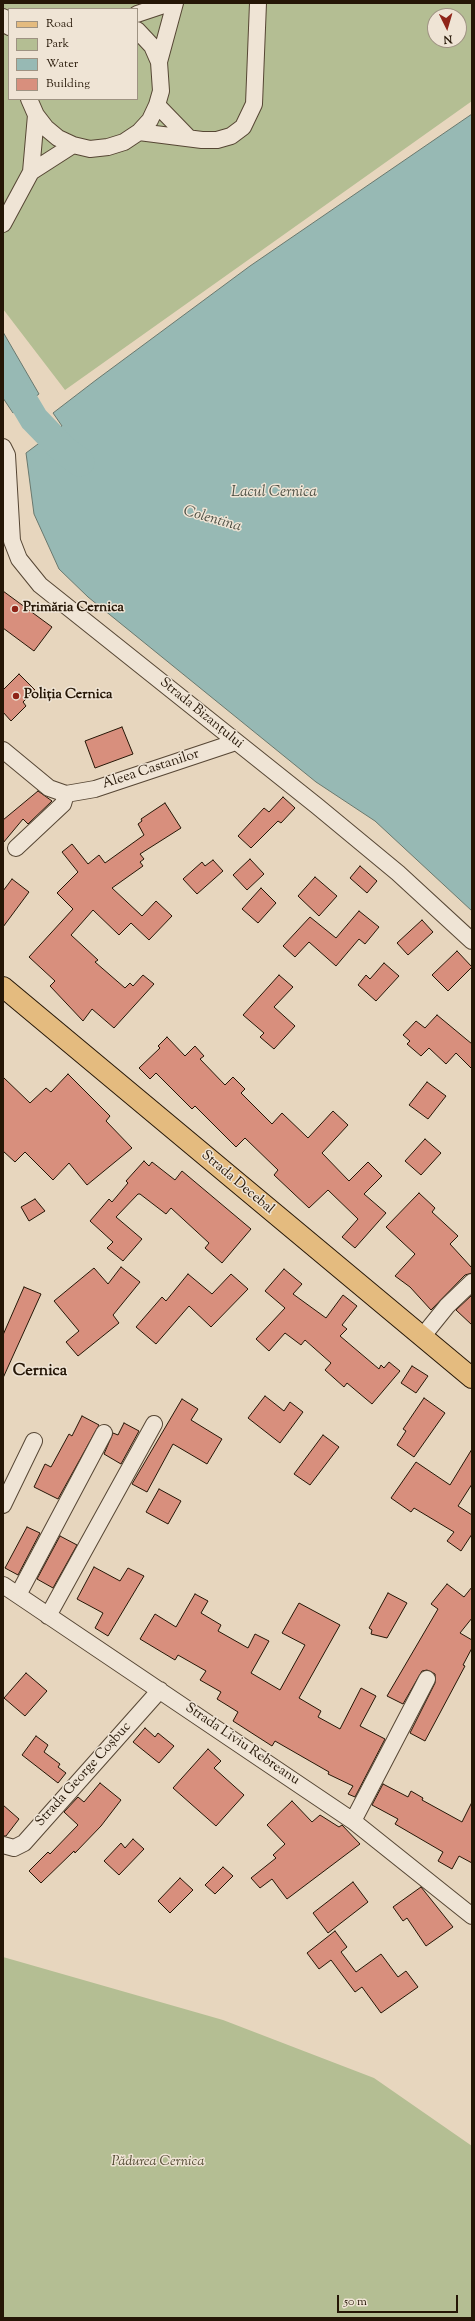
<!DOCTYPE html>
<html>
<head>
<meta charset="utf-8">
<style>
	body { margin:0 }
	#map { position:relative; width:475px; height:2321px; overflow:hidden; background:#e7d6be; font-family:"Sorts Mill Goudy",serif }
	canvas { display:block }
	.frame { position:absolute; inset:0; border:4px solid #251606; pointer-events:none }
	.legend { position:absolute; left:8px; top:8px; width:130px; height:92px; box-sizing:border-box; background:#efe4d5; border:1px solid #9e9282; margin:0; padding:5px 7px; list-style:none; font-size:12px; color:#251606 }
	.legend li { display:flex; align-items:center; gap:8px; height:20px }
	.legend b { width:20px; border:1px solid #9e9282 }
	.north { position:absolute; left:427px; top:8px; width:40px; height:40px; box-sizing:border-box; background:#efe4d5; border:1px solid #9e9282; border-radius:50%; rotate:175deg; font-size:11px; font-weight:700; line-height:16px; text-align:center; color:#251606 }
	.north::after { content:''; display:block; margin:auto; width:14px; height:18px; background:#8f2418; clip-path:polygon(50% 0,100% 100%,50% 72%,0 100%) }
	.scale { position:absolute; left:337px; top:2295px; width:121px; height:18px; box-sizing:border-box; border:2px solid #251606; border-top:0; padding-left:5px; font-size:12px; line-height:14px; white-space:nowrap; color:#251606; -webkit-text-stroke:3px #efe4d5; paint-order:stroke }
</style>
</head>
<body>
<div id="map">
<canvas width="475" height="2321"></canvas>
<div class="frame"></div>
<ul class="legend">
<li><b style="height:5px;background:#e4bb7f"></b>Road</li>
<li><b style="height:11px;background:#b4be93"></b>Park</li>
<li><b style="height:11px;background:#97b9b4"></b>Water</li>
<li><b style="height:11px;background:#d88f7d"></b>Building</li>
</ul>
<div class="north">N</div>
<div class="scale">50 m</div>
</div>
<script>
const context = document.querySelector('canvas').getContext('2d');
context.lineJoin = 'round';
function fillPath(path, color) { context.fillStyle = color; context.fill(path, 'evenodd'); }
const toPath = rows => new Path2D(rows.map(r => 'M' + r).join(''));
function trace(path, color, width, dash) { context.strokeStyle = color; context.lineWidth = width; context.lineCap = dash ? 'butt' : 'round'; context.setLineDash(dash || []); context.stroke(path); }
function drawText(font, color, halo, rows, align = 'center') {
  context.font = font + ' "Sorts Mill Goudy",serif'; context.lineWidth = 3; context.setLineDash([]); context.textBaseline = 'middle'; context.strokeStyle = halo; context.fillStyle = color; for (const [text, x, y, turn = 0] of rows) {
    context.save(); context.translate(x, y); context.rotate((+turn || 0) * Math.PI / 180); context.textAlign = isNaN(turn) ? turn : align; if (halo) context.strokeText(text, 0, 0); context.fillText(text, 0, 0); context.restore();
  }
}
fillPath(toPath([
	[3,3,472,3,472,101,65,390,3,309],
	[9,9,137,9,137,99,9,99],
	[435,16,459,16,459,40,435,40],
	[3,1957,223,2020,374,2078,472,2146,472,2318,3,2318]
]), '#b4be93');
const water = toPath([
	[472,114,472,911,375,821,316,782,88,597,59,569,34,514,26,453,62,426,53,413,96,380,250,266,472,114],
	[3,332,39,394,13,413,3,398,3,332]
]);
fillPath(water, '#97b9b4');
trace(water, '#69786e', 1);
trace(toPath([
	[3,367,34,419,65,451,80,462]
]), '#97b9b4', 29);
const building = toPath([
	[3,591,52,627,34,651,3,628,3,591],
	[19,674,35,690,23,702,26,706,11,721,3,712,3,690,19,674],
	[122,727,133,754,95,768,85,741,122,727],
	[38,791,52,801,28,824,23,819,3,843,3,820,38,791],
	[283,797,295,808,281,823,278,821,251,848,238,836,264,808,269,812,283,797],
	[165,803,181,828,140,854,144,859,140,862,143,866,112,888,142,916,156,901,172,916,149,940,131,923,119,935,93,910,71,935,98,960,95,962,125,988,130,983,133,986,143,975,154,984,114,1028,92,1009,83,1021,50,986,55,981,29,957,73,909,57,893,78,872,62,852,72,844,88,864,99,855,105,863,144,835,138,824,142,821,141,819,165,803],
	[250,859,264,874,247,890,233,875,250,859],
	[213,860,223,871,197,894,183,879,202,862,205,866,213,860],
	[360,866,377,881,367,893,350,878,360,866],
	[315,877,337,896,319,916,298,896,315,877],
	[12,879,29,892,3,927,3,891,12,879],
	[261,888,276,903,258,923,242,909,261,888],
	[359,911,379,927,365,944,359,939,336,966,309,942,295,957,283,946,310,917,336,938,359,911],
	[422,920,433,932,408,955,397,943,422,920],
	[457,951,472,967,448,991,432,975,457,951],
	[384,963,399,976,376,1001,358,985,366,975,370,979,384,963],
	[279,975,293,987,274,1007,295,1026,274,1049,260,1037,264,1033,243,1015,279,975],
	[437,1015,472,1044,472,1069,456,1053,446,1064,429,1048,421,1056,407,1044,410,1041,403,1035,416,1021,425,1028,437,1015],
	[167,1037,185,1056,195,1046,204,1056,200,1059,225,1085,233,1077,245,1089,241,1093,272,1124,282,1113,308,1138,333,1111,348,1125,322,1153,349,1181,368,1162,382,1176,364,1194,386,1213,355,1248,342,1237,358,1219,328,1190,309,1208,274,1175,278,1170,245,1138,236,1147,195,1106,192,1109,156,1073,150,1079,139,1068,160,1048,158,1046,167,1037],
	[68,1074,110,1116,106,1121,132,1148,87,1185,69,1163,53,1180,25,1152,15,1162,3,1151,3,1077,30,1103,46,1088,51,1092,68,1074],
	[427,1082,446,1096,428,1119,409,1105,427,1082],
	[425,1139,441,1153,421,1175,405,1161,425,1139],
	[144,1161,149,1166,152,1162,175,1180,182,1171,251,1229,222,1263,205,1248,209,1243,171,1208,166,1214,140,1194,138,1194,116,1217,142,1239,123,1261,107,1248,113,1242,90,1221,109,1199,112,1202,128,1183,126,1181,144,1161],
	[419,1193,435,1208,432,1212,458,1236,450,1244,472,1268,472,1273,465,1275,431,1310,410,1287,395,1276,415,1254,386,1227,419,1193],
	[35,1199,45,1211,29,1221,21,1207,35,1199],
	[121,1267,140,1282,113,1315,119,1323,78,1356,66,1342,79,1331,54,1301,94,1268,108,1284,121,1267],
	[284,1269,302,1284,293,1294,326,1318,343,1295,357,1306,342,1325,347,1329,340,1336,379,1369,381,1365,384,1368,389,1362,400,1371,372,1404,347,1383,344,1387,325,1370,331,1363,305,1340,301,1345,285,1333,269,1351,256,1339,285,1308,265,1291,284,1269],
	[188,1274,212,1294,231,1274,248,1289,211,1327,189,1306,156,1344,136,1327,162,1297,166,1301,188,1274],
	[24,1287,41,1294,3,1378,3,1335,24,1287],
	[472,1295,472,1325,456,1310,472,1295],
	[412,1366,428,1376,416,1393,401,1383,412,1366],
	[265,1396,284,1411,290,1402,303,1412,280,1443,248,1418,265,1396],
	[424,1398,445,1413,414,1457,397,1445,406,1431,403,1429,424,1398],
	[182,1399,198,1409,191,1420,222,1439,207,1464,173,1444,147,1492,132,1484,182,1399],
	[82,1416,99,1425,58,1499,34,1487,45,1464,51,1467,69,1434,72,1436,82,1416],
	[124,1423,139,1431,121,1464,104,1454,113,1433,118,1435,124,1423],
	[323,1435,339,1447,310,1485,294,1474,323,1435],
	[472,1449,472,1484,458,1506,472,1515,472,1534,461,1551,447,1541,454,1532,414,1508,411,1512,391,1498,416,1462,450,1485,472,1449],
	[159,1489,181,1501,168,1524,146,1512,159,1489],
	[27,1527,40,1533,18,1575,5,1568,27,1527],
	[60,1536,77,1545,53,1588,37,1579,60,1536],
	[94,1567,120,1581,128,1568,144,1576,108,1636,95,1628,103,1613,77,1599,94,1567],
	[447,1584,464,1597,472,1587,472,1618,460,1633,472,1640,472,1648,463,1665,465,1666,425,1741,410,1733,435,1683,435,1674,427,1670,422,1671,403,1704,387,1696,438,1609,431,1604,447,1584],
	[388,1593,407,1603,387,1638,371,1634,372,1630,369,1628,388,1593],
	[195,1594,208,1601,201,1613,221,1625,218,1631,248,1648,255,1634,269,1641,251,1673,280,1690,305,1645,282,1633,299,1603,340,1625,299,1698,321,1711,318,1717,340,1729,361,1688,376,1696,360,1726,385,1739,355,1797,348,1794,353,1786,328,1774,329,1772,275,1741,272,1746,233,1721,238,1712,217,1699,221,1692,200,1680,206,1671,178,1655,175,1660,140,1639,155,1614,176,1627,195,1594],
	[26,1673,47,1691,25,1716,4,1698,26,1673],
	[145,1728,155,1737,158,1733,174,1746,159,1763,133,1742,145,1728],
	[36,1736,48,1745,44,1752,60,1764,58,1767,66,1773,58,1783,22,1755,36,1736],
	[208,1749,221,1761,214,1768,244,1795,216,1826,173,1788,208,1749],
	[100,1783,121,1800,101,1826,75,1853,74,1851,41,1883,29,1871,48,1852,50,1854,78,1825,64,1812,78,1797,84,1802,100,1783],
	[383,1784,408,1797,411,1791,423,1798,422,1800,462,1822,472,1802,472,1863,459,1856,452,1869,438,1861,443,1852,395,1824,398,1819,372,1805,383,1784],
	[292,1801,312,1822,320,1815,339,1827,342,1825,360,1844,287,1899,272,1879,260,1888,251,1878,276,1858,273,1855,285,1844,267,1825,292,1801],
	[3,1805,19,1819,6,1836,3,1836,3,1805],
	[133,1839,144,1849,119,1875,104,1861,121,1843,125,1848,133,1839],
	[223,1867,233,1876,215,1894,205,1885,223,1867],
	[180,1878,193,1890,170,1913,158,1901,180,1878],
	[353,1882,368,1902,328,1933,313,1913,353,1882],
	[421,1887,453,1927,426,1946,407,1918,403,1921,393,1907,421,1887],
	[335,1931,347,1947,341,1952,356,1972,381,1954,398,1977,406,1971,418,1987,381,2013,362,1987,355,1992,331,1960,319,1969,307,1953,335,1931]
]);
fillPath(building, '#d88f7d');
trace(building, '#251606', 1);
const minor = toPath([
	[137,14,170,3],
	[3,17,9,27],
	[159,62,175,3],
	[29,99,36,115,46,128,58,138,73,145,90,149,108,147,124,142,139,132,150,120,157,105,161,91,159,62,152,46,137,30],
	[157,105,189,138],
	[139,132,202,140,217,140,231,136,243,127,254,104,258,3],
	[31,172,73,145],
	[3,224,31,172,36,115],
	[3,447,7,455,12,541,19,559,40,585,317,806,398,873,472,941],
	[3,750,49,788,66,794,95,789,236,742],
	[16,848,63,804,66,794],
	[422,1337,447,1306,472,1282],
	[3,1505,34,1441],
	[3,1585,353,1821,472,1916],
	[18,1595,104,1433],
	[48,1616,154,1424],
	[353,1821,427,1679],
	[3,1845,14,1848,24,1843,160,1690]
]);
const major = toPath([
	[3,987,472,1378]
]);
trace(minor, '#564634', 18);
trace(major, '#251606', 22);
trace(minor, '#efe4d5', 16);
trace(major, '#e4bb7f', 20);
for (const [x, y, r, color] of [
	[15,609,4,"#8f2418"],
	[16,696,4,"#8f2418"]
]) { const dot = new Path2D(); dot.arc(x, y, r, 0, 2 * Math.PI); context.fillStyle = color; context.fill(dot); trace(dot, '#efe4d5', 1.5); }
drawText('bold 14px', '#251606', '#efe4d5', [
	["Primăria Cernica",23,609],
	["Poliția Cernica",24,696]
], 'left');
drawText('14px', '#251606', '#efe4d5', [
	["Strada Bizanțului",201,714,39],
	["Aleea Castanilor",151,770,-18],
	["Strada Decebal",237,1183,40],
	["Strada Liviu Rebreanu",242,1745,34],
	["Strada George Coșbuc",84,1775,-48]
]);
drawText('italic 14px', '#504830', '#efe4d5', [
	["Pădurea Cernica",158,2163]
]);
drawText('italic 15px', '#4d4f43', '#efe4d5', [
	["Lacul Cernica",274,493],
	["Colentina",212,520,16]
]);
drawText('bold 16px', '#251606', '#efe4d5', [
	["Cernica",40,1372]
]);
</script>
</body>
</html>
